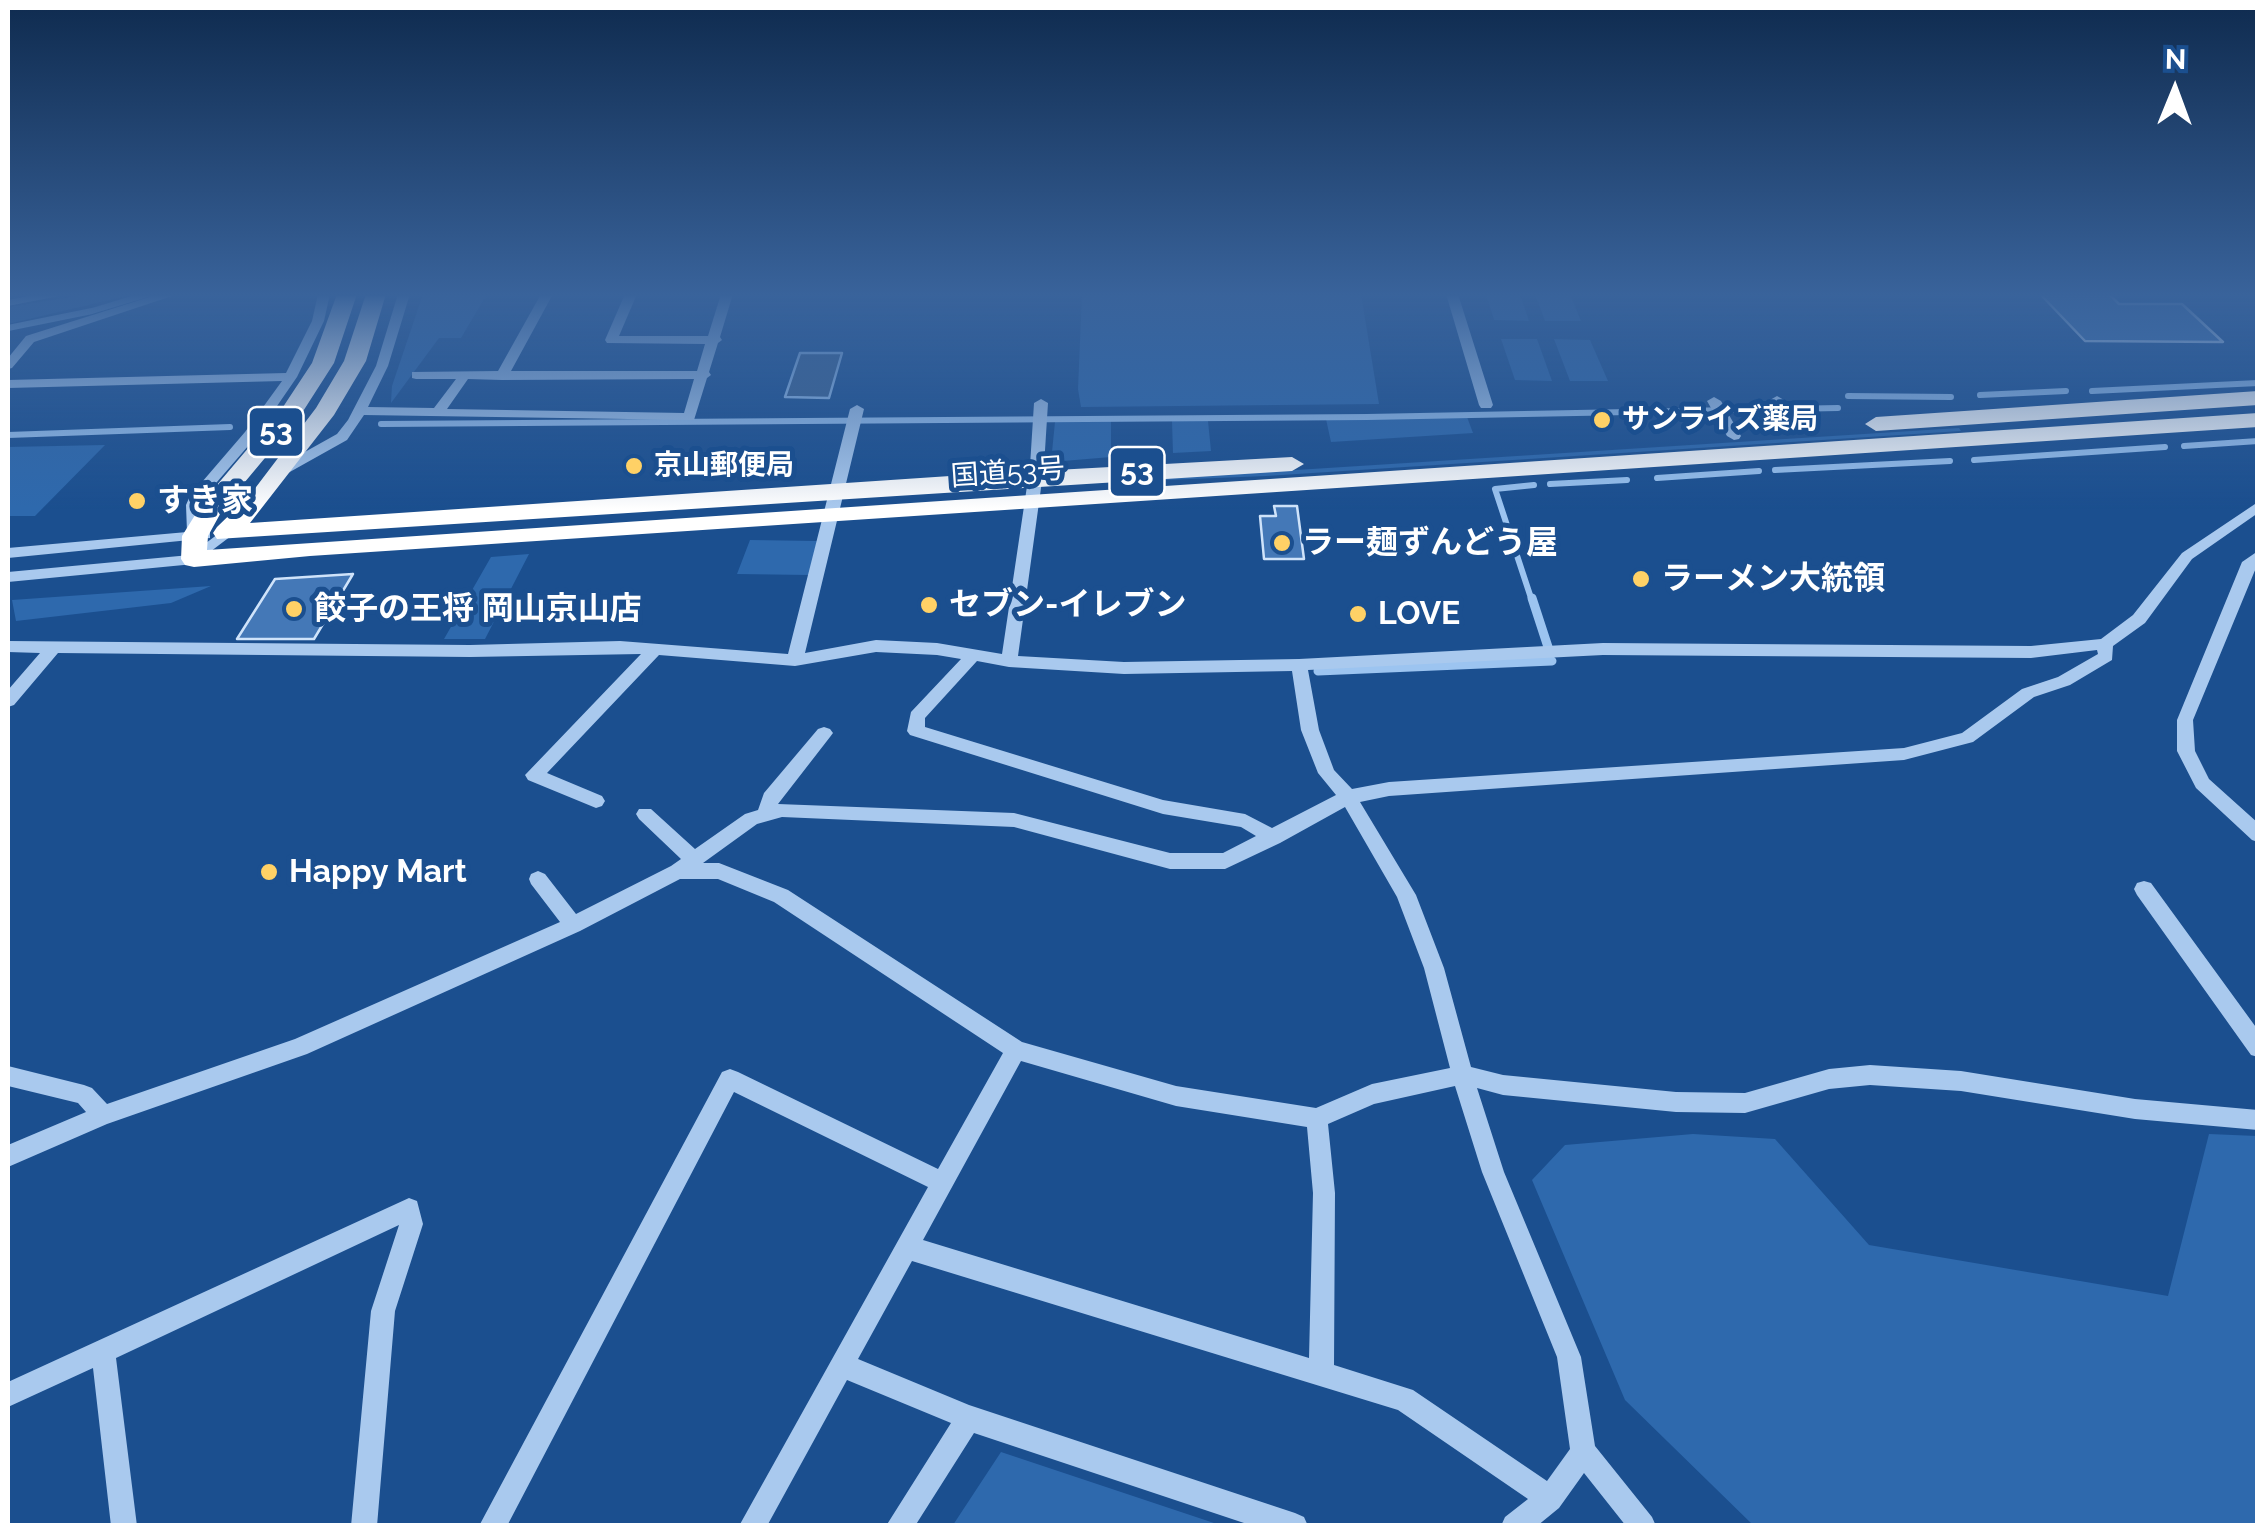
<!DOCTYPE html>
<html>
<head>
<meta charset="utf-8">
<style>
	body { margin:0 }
	#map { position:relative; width:2265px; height:1533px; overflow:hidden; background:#1b4f8f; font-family:Raleway,sans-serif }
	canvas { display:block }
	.frame { position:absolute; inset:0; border:10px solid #fff; pointer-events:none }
	.north { position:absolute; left:2125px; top:40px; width:100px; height:100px; -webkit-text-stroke:8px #1b4f8f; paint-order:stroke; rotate:1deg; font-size:28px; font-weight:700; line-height:40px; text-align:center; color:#fff }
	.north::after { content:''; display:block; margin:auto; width:35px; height:45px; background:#fff; clip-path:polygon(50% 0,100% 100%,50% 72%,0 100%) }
</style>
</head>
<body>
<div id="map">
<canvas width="2265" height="1533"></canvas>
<div class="frame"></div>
<div class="north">N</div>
</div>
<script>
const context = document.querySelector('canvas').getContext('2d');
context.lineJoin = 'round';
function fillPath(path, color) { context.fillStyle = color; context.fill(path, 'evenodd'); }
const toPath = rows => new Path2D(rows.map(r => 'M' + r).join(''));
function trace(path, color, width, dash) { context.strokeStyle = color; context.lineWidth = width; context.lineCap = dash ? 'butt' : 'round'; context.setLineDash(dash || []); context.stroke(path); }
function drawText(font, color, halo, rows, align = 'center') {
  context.font = font + ' Raleway,"Noto Sans JP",sans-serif'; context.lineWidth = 10; context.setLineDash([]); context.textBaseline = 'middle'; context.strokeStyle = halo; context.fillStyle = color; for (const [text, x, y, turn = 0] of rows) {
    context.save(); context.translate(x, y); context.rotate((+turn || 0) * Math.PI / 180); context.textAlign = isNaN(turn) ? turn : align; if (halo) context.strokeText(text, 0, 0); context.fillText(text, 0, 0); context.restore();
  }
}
fillPath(toPath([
	[90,294,135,294,8,324,8,307],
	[423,294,487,294,461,338,439,338,391,403,392,386],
	[1082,294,1361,294,1379,404,1081,407,1078,389],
	[1486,294,1520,294,1529,321,1494,320],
	[1535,294,1570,294,1581,321,1545,321],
	[1501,339,1537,339,1552,381,1515,380],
	[1554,339,1590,340,1608,381,1570,381],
	[1467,417,1473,433,1331,442,1326,419],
	[1111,421,1111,457,1051,462,1055,422],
	[1172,421,1208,421,1211,451,1173,453],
	[1959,428,1961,431,1266,476,1091,483],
	[105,445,35,516,8,516,8,447],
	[750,540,817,541,809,575,737,574],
	[529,554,485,639,444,639,491,557],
	[211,586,171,603,16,621,12,600],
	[1693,1134,1775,1139,1869,1245,2168,1296,2209,1134,2257,1136,2257,1525,1753,1525,1625,1400,1532,1180,1565,1145],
	[1001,1452,1220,1525,953,1525]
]), '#2e69ad');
const water = toPath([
	[800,353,842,353,829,398,785,397,800,353]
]);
fillPath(water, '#3c6290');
trace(water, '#9cc4f0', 2.5);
trace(toPath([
	[8,328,92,311,148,294],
	[2092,391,2258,383],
	[1980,395,2066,391],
	[1848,396,1951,397],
	[381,424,1367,417,1838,408],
	[8,435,230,427],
	[2184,446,2258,441],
	[1974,460,2165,447],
	[1775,470,1950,461],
	[1657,478,1759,471],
	[1550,484,1627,480],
	[1532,601,1495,489,1534,485]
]), '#9cc4f0', 6);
trace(toPath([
	[1532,598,1548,647],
	[1318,671,1552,661]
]), '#9cc4f0', 9);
const building = toPath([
	[2040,294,2109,294,2119,304,2182,304,2223,342,2085,341,2040,294],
	[1274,506,1297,506,1304,559,1264,559,1260,516,1276,516,1274,506],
	[353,574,314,639,237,639,275,579,353,574]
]);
fillPath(building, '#4478b7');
trace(building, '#cfe3fa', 2.5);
fillPath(toPath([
	[39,294,69,294,8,306,8,300,39,294],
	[159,294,178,294,34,342,12,368,8,369,8,358,26,336,159,294],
	[318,294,330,294,324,321,297,377,255,438,204,497,200,505,202,531,210,532,210,538,8,558,8,548,187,532,186,505,190,496,245,432,282,381,8,388,8,380,286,373,312,321,318,294],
	[398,294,410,294,388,366,368,407,434,408,456,379,416,379,412,378,412,372,498,371,541,294,553,294,511,371,697,371,705,344,607,343,605,340,625,294,637,294,619,336,708,336,721,294,733,294,720,337,722,340,718,343,709,372,711,375,707,378,694,420,364,415,347,440,288,473,278,473,278,467,337,434,348,420,376,366,398,294],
	[468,379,502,380,694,379,684,413,447,409,468,379],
	[1446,294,1458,294,1493,405,1491,408,1481,408,1479,405,1446,294],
	[1777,396,1784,400,1803,430,1801,433,1796,434,1789,430,1770,400,1777,396],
	[1714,397,1721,401,1741,436,1739,439,1734,440,1727,436,1707,401,1714,397],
	[1041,399,1048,403,1044,466,1018,656,1124,662,1299,659,1603,643,2031,646,2101,639,2133,615,2182,553,2258,502,2258,513,2192,559,2145,623,2113,646,2112,660,2070,685,2034,697,1973,742,1904,760,1389,796,1360,802,1416,895,1444,968,1471,1067,1503,1075,1676,1092,1745,1093,1829,1069,1870,1065,1961,1071,2135,1099,2258,1110,2258,1130,2135,1119,1961,1091,1870,1085,1829,1089,1745,1113,1676,1112,1503,1095,1477,1088,1504,1172,1581,1357,1595,1446,1652,1517,1656,1526,1626,1526,1584,1473,1559,1508,1537,1526,1501,1526,1505,1517,1528,1499,1398,1410,912,1261,858,1359,969,1405,1295,1513,1304,1517,1308,1526,1253,1526,974,1433,915,1526,886,1526,951,1423,847,1380,767,1526,739,1526,928,1187,734,1092,507,1526,479,1526,722,1072,730,1069,738,1072,938,1169,1003,1053,774,902,718,879,680,879,580,931,307,1054,107,1124,8,1167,8,1145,86,1112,78,1103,8,1086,8,1066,84,1085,92,1088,107,1104,295,1039,560,922,531,884,529,879,531,874,538,871,545,874,576,914,671,866,681,859,639,819,636,814,639,809,651,809,695,849,745,814,758,810,764,793,818,729,824,727,830,729,833,733,830,737,778,804,1014,813,1170,853,1223,853,1256,836,1241,827,1163,814,910,735,907,731,911,712,961,659,937,655,876,652,795,666,659,655,547,773,602,796,605,801,602,806,596,808,528,780,525,775,641,654,470,657,58,653,14,705,8,707,8,690,40,653,8,652,8,641,470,645,620,641,788,654,850,409,857,405,864,409,805,653,876,640,937,643,1002,654,1030,466,1034,403,1041,399],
	[2097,650,2098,654,2058,677,2022,689,1962,733,1904,748,1389,782,1352,789,1334,770,1319,730,1308,670,1603,655,2031,658,2097,650],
	[977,661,1009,667,1124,674,1292,671,1301,730,1318,773,1336,795,1272,828,1245,814,1163,800,925,727,925,718,977,661],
	[1345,807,1397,897,1424,968,1450,1068,1372,1084,1316,1108,1176,1086,1022,1042,788,890,719,863,703,863,757,824,782,817,1014,827,1170,869,1225,869,1280,843,1345,807],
	[1021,1061,1176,1106,1307,1127,1313,1193,1309,1358,923,1240,1021,1061],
	[1455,1086,1482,1172,1557,1357,1570,1449,1547,1481,1413,1390,1334,1365,1335,1193,1328,1124,1374,1104,1455,1086],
	[226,528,231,530,231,536,194,564,8,582,8,572,190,555,226,528],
	[2258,551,2258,563,2193,720,2195,751,2209,779,2258,823,2258,842,2252,840,2196,788,2177,751,2177,720,2242,562,2258,551],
	[2144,881,2151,883,2258,1030,2258,1057,2251,1055,2137,895,2134,889,2137,883,2144,881],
	[409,1198,417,1201,423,1224,395,1311,377,1526,351,1526,371,1311,399,1225,116,1358,137,1526,111,1526,93,1368,8,1407,8,1382,409,1198]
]), '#a9c9ee');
fillPath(toPath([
	[337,294,357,294,334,363,300,416,224,507,208,536,207,550,2258,413,2258,427,310,556,194,567,185,565,181,559,182,536,205,499,283,407,312,363,337,294],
	[366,294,386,294,366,361,334,415,250,523,965,475,1292,457,1304,464,1292,471,217,539,213,533,217,527,250,495,316,408,344,361,366,294],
	[2258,391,2258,405,1876,431,1865,424,1876,417,2258,391]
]), '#fff');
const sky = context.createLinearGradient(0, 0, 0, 509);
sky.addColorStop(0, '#0f2b4f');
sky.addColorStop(0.58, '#39639b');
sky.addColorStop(1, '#39639b00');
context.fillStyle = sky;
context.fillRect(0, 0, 2265, 509);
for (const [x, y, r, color] of [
	[1602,420,10,"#ffd166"],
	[634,466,10,"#ffd166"],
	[137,501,10,"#ffd166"],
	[1282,543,10,"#ffd166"],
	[1641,579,10,"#ffd166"],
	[929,605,10,"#ffd166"],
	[294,609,10,"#ffd166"],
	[1358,614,10,"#ffd166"],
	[269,872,10,"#ffd166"]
]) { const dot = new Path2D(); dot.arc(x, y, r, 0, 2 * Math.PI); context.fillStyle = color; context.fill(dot); trace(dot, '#1b4f8f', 4); }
drawText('bold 28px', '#fff', '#1b4f8f', [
	["サンライズ薬局",1622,420],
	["京山郵便局",654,466]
], 'left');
drawText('28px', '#fff', '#1b4f8f', [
	["国道53号",1008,473,-4]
]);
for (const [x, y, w] of [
	[276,432,55],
	[1137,472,55]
]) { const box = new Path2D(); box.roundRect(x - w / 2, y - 25, w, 50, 8); context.fillStyle = '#1b4f8f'; context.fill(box); trace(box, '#fff', 2.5); }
drawText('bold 30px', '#fff', null, [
	["53",276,432],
	["53",1137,472]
]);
drawText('bold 32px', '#fff', '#1b4f8f', [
	["すき家",157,501],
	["ラー麺ずんどう屋",1302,543],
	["ラーメン大統領",1661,579],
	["セブン-イレブン",949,605],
	["餃子の王将 岡山京山店",314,609],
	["LOVE",1378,614],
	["Happy Mart",289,872]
], 'left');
</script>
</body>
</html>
